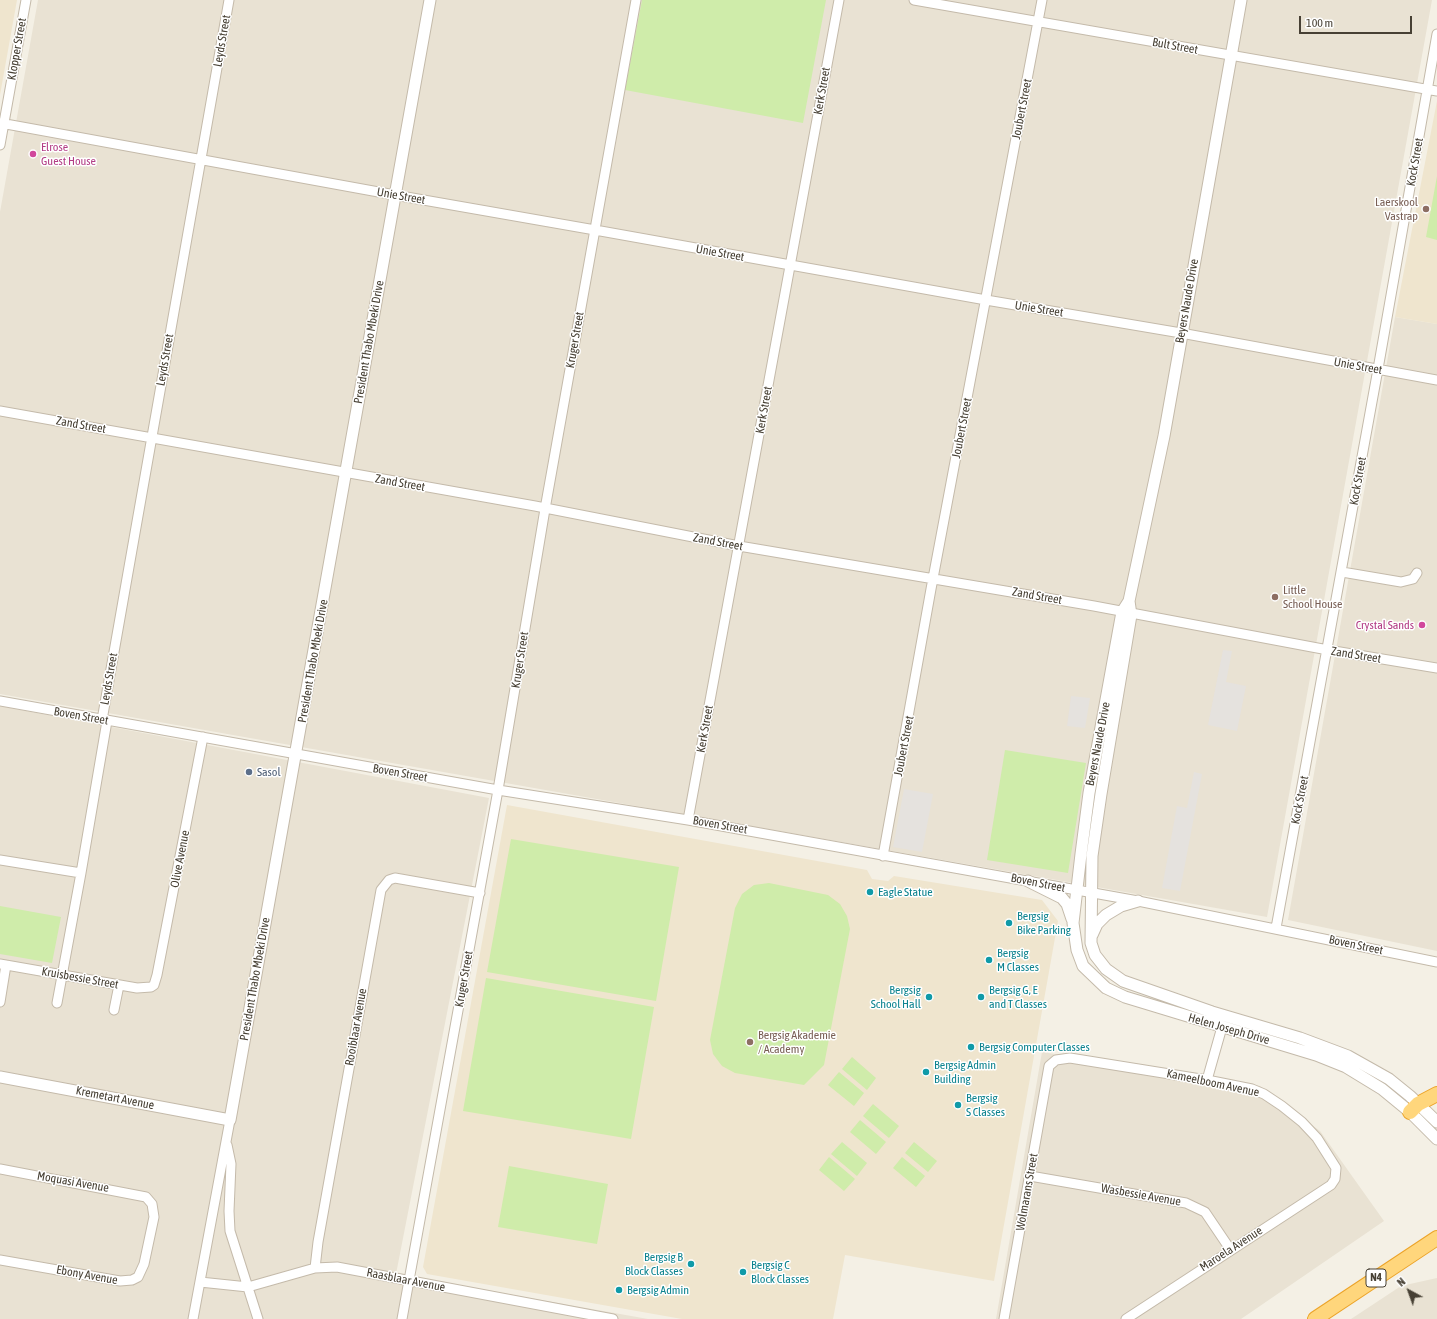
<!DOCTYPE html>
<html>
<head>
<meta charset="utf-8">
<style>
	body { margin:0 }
	#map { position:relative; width:1437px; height:1319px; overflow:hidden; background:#f4f0e5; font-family:"Asap Condensed",sans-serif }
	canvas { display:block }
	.north { position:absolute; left:1389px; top:1271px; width:40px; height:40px; -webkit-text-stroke:3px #fff; paint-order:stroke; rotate:319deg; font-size:11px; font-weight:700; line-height:16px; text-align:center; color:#474034 }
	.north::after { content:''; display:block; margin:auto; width:14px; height:18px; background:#474034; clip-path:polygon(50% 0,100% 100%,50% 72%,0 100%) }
	.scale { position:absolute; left:1299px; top:16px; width:113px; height:18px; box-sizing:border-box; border:2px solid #474034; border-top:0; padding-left:5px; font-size:12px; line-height:14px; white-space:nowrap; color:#474034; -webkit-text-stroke:3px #fff; paint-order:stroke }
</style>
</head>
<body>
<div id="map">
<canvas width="1437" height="1319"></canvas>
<div class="north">N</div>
<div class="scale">100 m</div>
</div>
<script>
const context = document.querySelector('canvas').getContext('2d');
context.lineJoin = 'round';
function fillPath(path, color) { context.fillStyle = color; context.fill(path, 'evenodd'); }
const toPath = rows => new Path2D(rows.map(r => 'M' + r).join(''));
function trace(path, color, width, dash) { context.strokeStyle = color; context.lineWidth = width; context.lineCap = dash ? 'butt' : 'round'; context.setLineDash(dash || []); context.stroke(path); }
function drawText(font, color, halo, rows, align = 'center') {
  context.font = font + ' "Asap Condensed",sans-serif'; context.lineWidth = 3; context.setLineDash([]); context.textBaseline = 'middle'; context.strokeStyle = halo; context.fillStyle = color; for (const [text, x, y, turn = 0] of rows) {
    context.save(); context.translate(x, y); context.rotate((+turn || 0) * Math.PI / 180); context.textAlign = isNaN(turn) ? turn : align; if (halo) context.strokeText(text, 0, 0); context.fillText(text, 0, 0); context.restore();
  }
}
fillPath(toPath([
	[38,0,1432,0,1267,917,0,694,0,212],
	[1395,317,1437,324,1437,951,1288,920],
	[0,706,489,798,396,1274,648,1319,0,1319],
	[1042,1052,1260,1086,1320,1131,1384,1221,1241,1319,996,1319],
	[1437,1278,1437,1319,1351,1319,1401,1286]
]), '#e9e2d3');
fillPath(toPath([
	[0,0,17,0,0,95],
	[1437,101,1437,324,1395,317],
	[507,805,867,870,872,879,888,881,894,876,1042,900,1058,921,994,1281,845,1255,833,1319,682,1319,427,1274,423,1267]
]), '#efe5ce');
fillPath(toPath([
	[642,0,826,0,803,123,625,90],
	[1437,176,1437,240,1426,237],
	[1005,750,1086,763,1068,873,987,860],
	[511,839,679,867,656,1001,487,972],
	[769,883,828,895,840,904,847,916,850,929,824,1065,804,1085,735,1073,722,1066,713,1054,710,1040,735,908,742,894,754,885],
	[0,906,61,917,52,963,0,954],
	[486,978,654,1007,631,1139,463,1111],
	[852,1057,876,1078,867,1090,842,1069],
	[839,1072,864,1093,854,1106,828,1085],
	[873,1104,899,1126,889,1138,863,1116],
	[860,1120,886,1142,876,1154,850,1132],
	[842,1142,867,1163,857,1176,831,1154],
	[914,1142,937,1161,928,1172,905,1153],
	[829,1157,855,1179,844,1191,819,1170],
	[902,1157,925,1176,916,1187,893,1168],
	[509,1166,608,1184,597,1244,498,1227]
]), '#cfecaa');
fillPath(toPath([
	[1223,650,1232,651,1226,682,1246,686,1237,731,1208,725],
	[1071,696,1090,698,1085,728,1067,726],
	[1194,772,1202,774,1180,891,1162,888,1177,806,1187,808],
	[904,789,933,794,922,852,893,847]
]), '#e5e2de');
const minor = toPath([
	[914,0,1437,91],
	[0,123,395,195,595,230,986,300,1181,333,1437,380],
	[0,145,26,0],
	[0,411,535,506,739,546,1094,606,1328,650,1437,668],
	[1342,572,1401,582,1413,579,1417,573],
	[0,701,498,790,688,820,1138,901,1437,962],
	[102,720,229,0],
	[688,820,839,0],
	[883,856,931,589,1042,0],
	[0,860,81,873],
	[1276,928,1378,369,1437,34],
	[0,964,137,988,151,987,154,985,157,975,203,737],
	[0,1002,6,965],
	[57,1003,81,873,107,721],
	[114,1010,119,985],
	[1207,1080,1222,1027,1218,1022],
	[227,1145,231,1164,229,1211,230,1231,258,1319],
	[0,1169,146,1197,152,1204,154,1217,144,1264,138,1277,132,1280,120,1281,0,1260],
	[1030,1176,1186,1203,1205,1212,1230,1249],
	[315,1268,318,1242,381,890,389,880,395,878,480,893],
	[200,1282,248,1287,315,1268,337,1267,613,1319],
	[193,1319,230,1120],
	[402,1319,498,790,545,509,636,0],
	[1004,1319,1049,1066,1056,1060,1070,1058,1207,1080,1252,1089,1264,1094,1282,1106,1302,1122,1317,1138,1336,1168,1335,1179,1331,1185,1126,1319]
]);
const tertiary = toPath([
	[1241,0,1164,436,1129,601,1131,615,1101,794,1092,856,1091,943,1095,955,1106,969,1123,981,1212,1012,1300,1038,1348,1056,1389,1079,1410,1096,1437,1122],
	[1129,601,1122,612,1089,793,1081,854,1073,923,1077,950,1083,966,1106,988,1125,997,1316,1055,1346,1067,1382,1089,1410,1112,1437,1139],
	[1028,881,1062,898,1067,904,1072,919],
	[1092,935,1097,924,1106,915,1121,906,1138,901],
	[0,1077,230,1120,430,0]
]);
const trunk = toPath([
	[1410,1112,1418,1104,1437,1094],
	[1315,1319,1437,1238]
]);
trace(minor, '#c4baaa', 11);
trace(tertiary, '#c4baaa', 13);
trace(trunk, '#eca328', 16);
trace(minor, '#fff', 9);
trace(tertiary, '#fff', 11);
trace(trunk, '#ffd67c', 14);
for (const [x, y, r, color] of [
	[33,154,4,"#d1479c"],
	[1426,209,4,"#8d6e63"],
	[1275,597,4,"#8d6e63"],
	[1422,625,4,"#d1479c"],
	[249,772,4,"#5c6f8a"],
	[870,892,4,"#0f9aa8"],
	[1009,923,4,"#0f9aa8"],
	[989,960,4,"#0f9aa8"],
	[929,997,4,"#0f9aa8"],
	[981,997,4,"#0f9aa8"],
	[750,1042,4,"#8d6e63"],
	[971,1047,4,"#0f9aa8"],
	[926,1072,4,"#0f9aa8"],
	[958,1105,4,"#0f9aa8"],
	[691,1264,4,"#0f9aa8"],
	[743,1272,4,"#0f9aa8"],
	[619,1290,4,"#0f9aa8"]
]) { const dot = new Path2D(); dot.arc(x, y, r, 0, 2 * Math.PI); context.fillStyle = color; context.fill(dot); trace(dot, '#fff', 1.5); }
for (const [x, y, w] of [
	[1376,1278,20]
]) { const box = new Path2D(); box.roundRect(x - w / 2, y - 9, w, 18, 3); context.fillStyle = '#fff'; context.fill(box); trace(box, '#474034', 1); }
drawText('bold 11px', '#474034', null, [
	["N4",1376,1278]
]);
drawText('12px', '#474034', '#fff', [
	["Leyds Street",222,41,-80],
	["Bult Street",1175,46,10],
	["Klopper Street",17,49,-80],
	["Kerk Street",822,91,-80],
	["Joubert Street",1022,109,-79],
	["Kock Street",1415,162,-80],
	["Unie Street",401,196,10],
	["Unie Street",720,253,10],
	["Beyers Naude Drive",1187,301,-80],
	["Unie Street",1039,309,9],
	["Kruger Street",575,340,-80],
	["President Thabo Mbeki Drive",369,342,-80],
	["Leyds Street",165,360,-80],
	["Unie Street",1358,366,10],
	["Kerk Street",764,410,-80],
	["Zand Street",81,425,10],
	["Joubert Street",962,428,-79],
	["Kock Street",1358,481,-80],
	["Zand Street",400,483,10],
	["Zand Street",718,542,11],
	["Zand Street",1037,596,10],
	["Zand Street",1356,655,9],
	["Kruger Street",520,660,-81],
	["President Thabo Mbeki Drive",313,661,-80],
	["Leyds Street",109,679,-80],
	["Boven Street",81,716,10],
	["Kerk Street",705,729,-80],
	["Beyers Naude Drive",1098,744,-79],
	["Joubert Street",904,746,-79],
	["Boven Street",400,773,10],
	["Kock Street",1300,800,-79],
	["Boven Street",720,825,10],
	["Olive Avenue",180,859,-79],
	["Boven Street",1038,883,11],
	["Boven Street",1356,945,12],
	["Kruisbessie Street",80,978,10],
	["President Thabo Mbeki Drive",255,979,-80],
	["Kruger Street",464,979,-80],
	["Rooiblaar Avenue",356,1027,-80],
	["Helen Joseph Drive",1229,1029,16],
	["Kameelboom Avenue",1213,1083,12],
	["Kremetart Avenue",115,1098,11],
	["Moquasi Avenue",73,1182,10],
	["Wolmarans Street",1027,1192,-80],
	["Wasbessie Avenue",1141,1195,10],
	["Maroela Avenue",1231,1249,-33],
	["Ebony Avenue",87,1275,10],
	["Raasblaar Avenue",406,1280,11]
]);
drawText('12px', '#b23c85', '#fff', [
	["Elrose",41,147],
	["Guest House",41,161],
	["Crystal Sands",1414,625,"right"]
], 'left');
drawText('12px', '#785e54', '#fff', [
	["Laerskool",1418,202,"right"],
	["Vastrap",1418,216,"right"],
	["Little",1283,590],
	["School House",1283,604],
	["Bergsig Akademie",758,1035],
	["/ Academy",758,1049]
], 'left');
drawText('12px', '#4e5e75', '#fff', [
	["Sasol",257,772]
], 'left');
drawText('12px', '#0d838f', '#fff', [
	["Eagle Statue",878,892],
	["Bergsig",1017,916],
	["Bike Parking",1017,930],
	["Bergsig",997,953],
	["M Classes",997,967],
	["Bergsig",921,990,"right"],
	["School Hall",921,1004,"right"],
	["Bergsig G, E",989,990],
	["and T Classes",989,1004],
	["Bergsig Computer Classes",979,1047],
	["Bergsig Admin",934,1065],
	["Building",934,1079],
	["Bergsig",966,1098],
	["S Classes",966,1112],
	["Bergsig B",683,1257,"right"],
	["Block Classes",683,1271,"right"],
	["Bergsig C",751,1265],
	["Block Classes",751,1279],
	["Bergsig Admin",627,1290]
], 'left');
</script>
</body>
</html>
